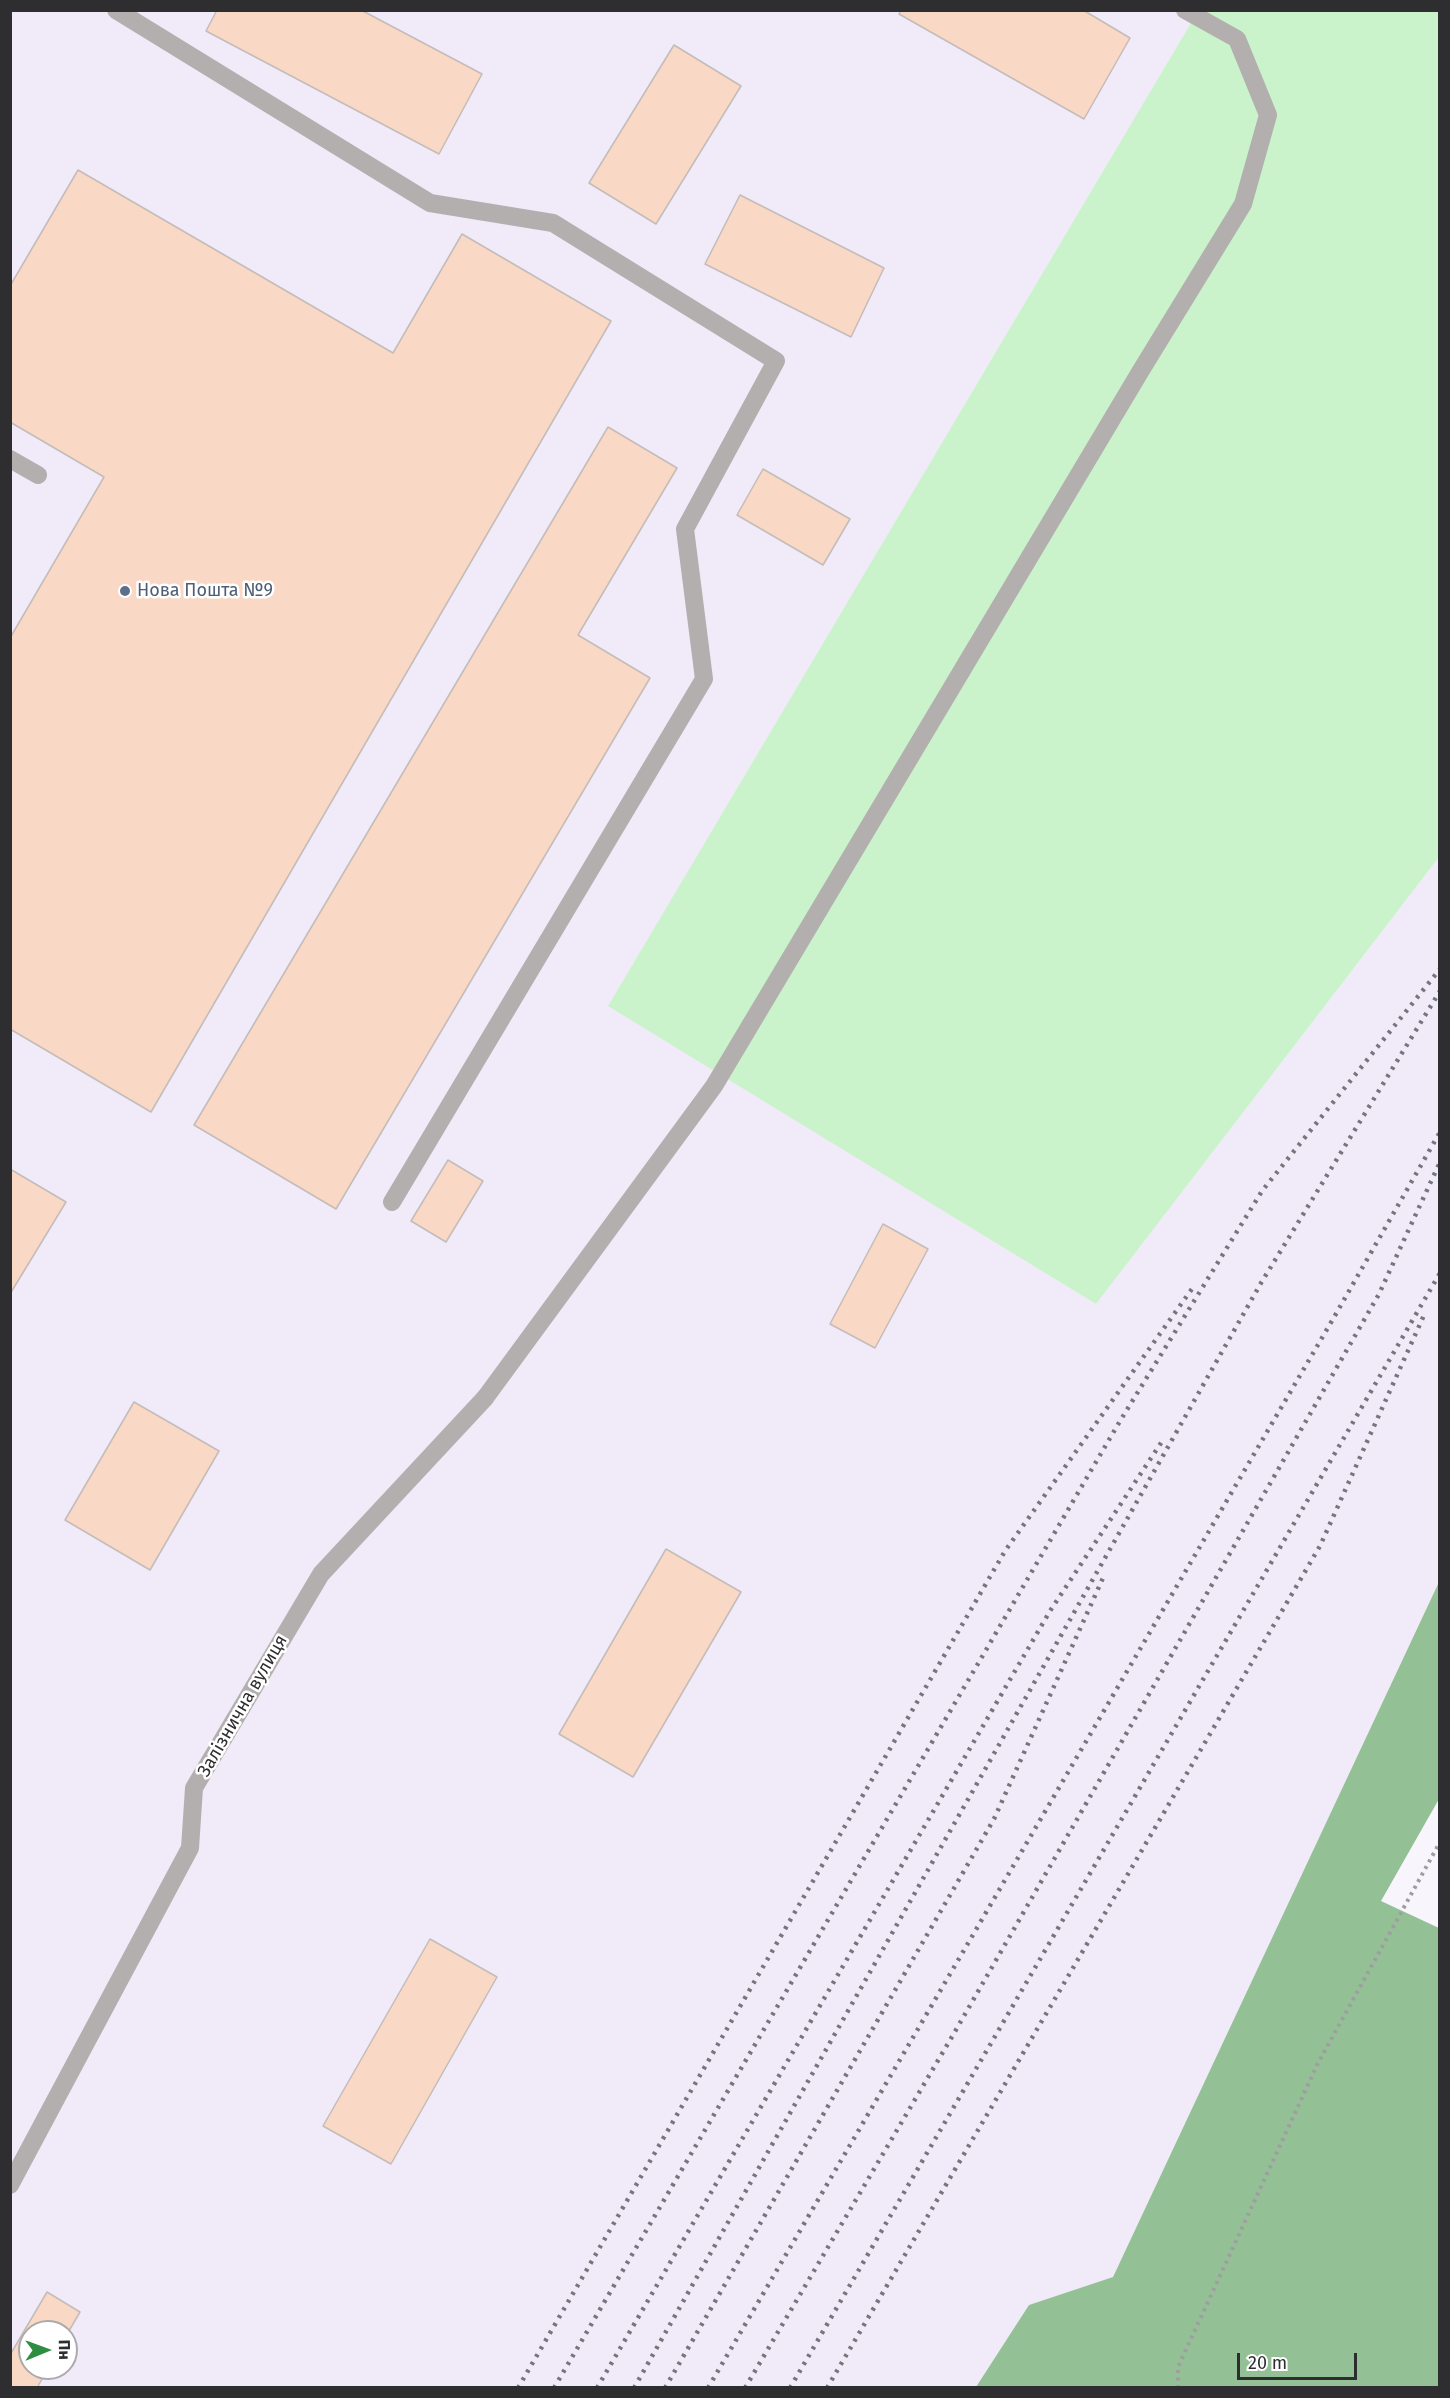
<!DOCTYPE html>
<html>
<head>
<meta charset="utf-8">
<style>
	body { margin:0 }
	#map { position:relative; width:1450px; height:2398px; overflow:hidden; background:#f8f5fc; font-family:"Fira Sans",sans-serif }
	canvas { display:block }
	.frame { position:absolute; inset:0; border:12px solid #2e2d2f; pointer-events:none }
	.north { position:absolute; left:18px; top:2320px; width:60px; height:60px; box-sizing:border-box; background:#fff; border:2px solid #ababac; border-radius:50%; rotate:89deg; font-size:16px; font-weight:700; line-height:24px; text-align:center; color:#2e2d2f }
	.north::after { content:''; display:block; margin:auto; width:21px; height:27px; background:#2d8e42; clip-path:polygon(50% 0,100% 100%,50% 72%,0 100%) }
	.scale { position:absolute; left:1237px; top:2353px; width:120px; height:27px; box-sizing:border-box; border:3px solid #2e2d2f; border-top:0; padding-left:8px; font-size:18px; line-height:21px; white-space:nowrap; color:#2e2d2f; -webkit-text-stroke:4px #fff; paint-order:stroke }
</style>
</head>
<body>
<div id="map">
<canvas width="1450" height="2398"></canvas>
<div class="frame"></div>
<div class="north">Пн</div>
<div class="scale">20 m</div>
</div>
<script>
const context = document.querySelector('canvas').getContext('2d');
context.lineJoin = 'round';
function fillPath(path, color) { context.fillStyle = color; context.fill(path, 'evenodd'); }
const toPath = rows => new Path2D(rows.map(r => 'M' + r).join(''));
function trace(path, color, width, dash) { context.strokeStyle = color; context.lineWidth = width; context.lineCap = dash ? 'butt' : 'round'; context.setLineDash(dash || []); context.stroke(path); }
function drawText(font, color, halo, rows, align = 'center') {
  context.font = font + ' "Fira Sans",sans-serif'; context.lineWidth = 5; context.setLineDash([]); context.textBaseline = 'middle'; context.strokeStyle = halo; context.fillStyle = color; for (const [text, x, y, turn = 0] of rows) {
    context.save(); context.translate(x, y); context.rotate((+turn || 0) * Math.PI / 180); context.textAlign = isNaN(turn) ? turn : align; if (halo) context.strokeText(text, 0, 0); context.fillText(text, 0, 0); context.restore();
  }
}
fillPath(toPath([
	[11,11,1198,11,609,1005,1096,1304,1439,857,1439,1582,1113,2277,1029,2305,976,2387,11,2388],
	[30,2332,66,2332,66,2368,30,2368]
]), '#f0eaf9');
fillPath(toPath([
	[1198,11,1439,11,1439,857,1096,1304,608,1006]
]), '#caf3cb');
fillPath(toPath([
	[1439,1582,1439,1799,1381,1901,1439,1928,1439,2387,976,2387,1029,2305,1113,2277]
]), '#94c096');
const building = toPath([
	[217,10,361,10,482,74,439,154,206,31,217,10],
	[901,10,1083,10,1130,38,1084,119,899,14,901,10],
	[674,45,741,86,656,224,589,183,674,45],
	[78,170,393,353,462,234,611,321,151,1112,10,1029,10,638,104,477,10,422,10,286,78,170],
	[740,195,884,268,851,337,705,264,740,195],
	[608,427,677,468,578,635,650,678,336,1209,194,1125,608,427],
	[763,469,850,519,823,565,737,515,763,469],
	[448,1160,483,1181,446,1242,411,1221,448,1160],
	[10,1169,66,1202,10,1294,10,1169],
	[883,1224,928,1249,875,1348,830,1324,883,1224],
	[134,1402,219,1451,150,1570,65,1520,134,1402],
	[666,1549,741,1592,633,1777,559,1734,666,1549],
	[430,1939,497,1977,391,2164,323,2126,430,1939],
	[47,2292,80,2312,66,2336,66,2332,30,2332,30,2368,48,2368,37,2388,10,2388,10,2355,47,2292]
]);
fillPath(building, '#fad8c6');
trace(building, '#c4bcb8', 1.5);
trace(toPath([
	[1178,2388,1178,2367,1318,2063,1440,1842]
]), '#9f9da2', 4, [3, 4.5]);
trace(toPath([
	[116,10,430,203,553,223,776,361,685,529,704,679,392,1202],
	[10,459,38,475],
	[485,1398,714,1086,1140,372,1243,204,1268,115,1237,39,1185,10]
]), '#b3afae', 18);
trace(toPath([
	[10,2185,190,1848,194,1788,321,1574,485,1398]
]), '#b3afae', 18);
trace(toPath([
	[518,2388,1005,1551,1194,1286],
	[554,2388,1120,1421,1262,1191,1440,969],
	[597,2388,1050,1611,1163,1440],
	[634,2388,1261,1283,1440,991],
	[665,2388,994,1819,1103,1578],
	[708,2388,1333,1319,1440,1132],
	[745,2388,953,2035,1379,1294,1440,1162],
	[790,2388,1440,1273],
	[827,2388,1320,1546,1425,1313]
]), '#777579', 4.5, [3, 6]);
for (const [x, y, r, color] of [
	[125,591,6,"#5c6f8a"]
]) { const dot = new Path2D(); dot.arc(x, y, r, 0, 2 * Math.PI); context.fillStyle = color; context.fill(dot); trace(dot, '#fff', 2); }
drawText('18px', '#4e5e75', '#fff', [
	["Нова Пошта №9",137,591]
], 'left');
drawText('18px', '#2e2d2f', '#fff', [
	["Залізнична вулиця",243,1706,-60]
]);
</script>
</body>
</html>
